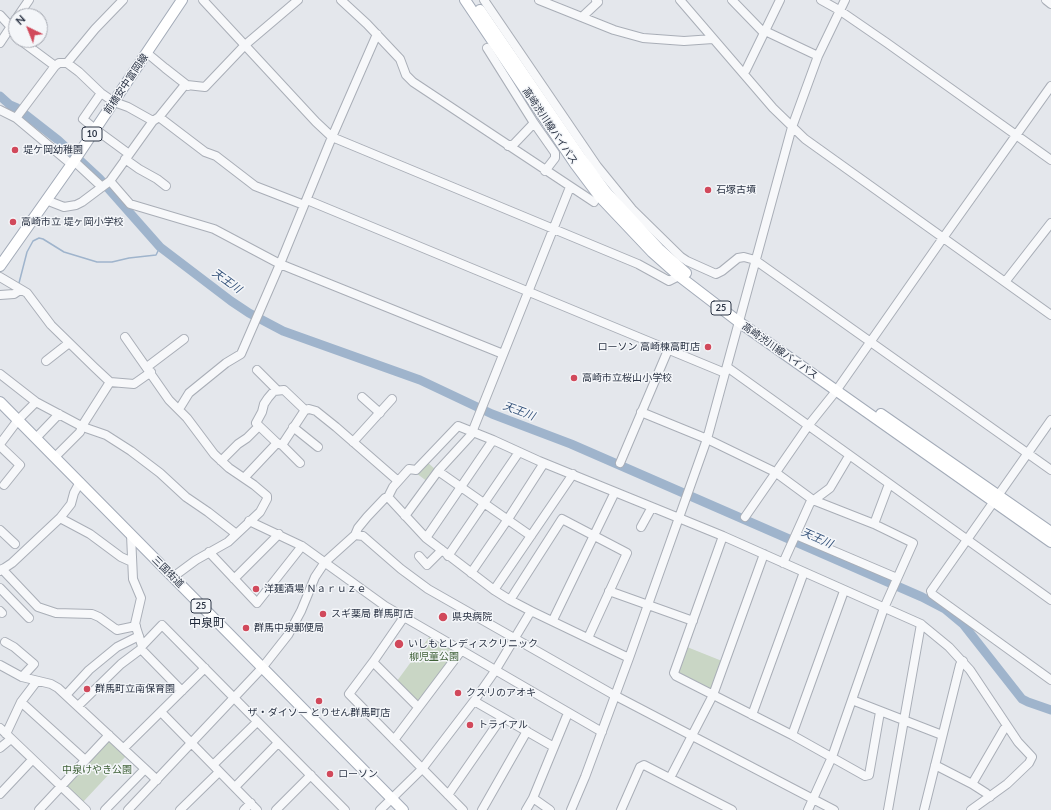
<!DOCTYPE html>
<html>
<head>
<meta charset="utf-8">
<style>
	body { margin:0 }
	#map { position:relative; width:1051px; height:810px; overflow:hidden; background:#e4e7ec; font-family:Lato,sans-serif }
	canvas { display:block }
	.north { position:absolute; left:8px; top:8px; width:40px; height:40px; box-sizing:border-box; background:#f4f6f9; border:1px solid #a4a8b1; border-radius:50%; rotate:317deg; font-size:11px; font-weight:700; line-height:16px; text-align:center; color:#2b3445 }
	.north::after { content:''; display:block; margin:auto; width:14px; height:18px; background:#d1495b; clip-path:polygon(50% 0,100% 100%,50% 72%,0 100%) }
</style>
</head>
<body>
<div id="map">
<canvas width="1051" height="810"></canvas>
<div class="north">N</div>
</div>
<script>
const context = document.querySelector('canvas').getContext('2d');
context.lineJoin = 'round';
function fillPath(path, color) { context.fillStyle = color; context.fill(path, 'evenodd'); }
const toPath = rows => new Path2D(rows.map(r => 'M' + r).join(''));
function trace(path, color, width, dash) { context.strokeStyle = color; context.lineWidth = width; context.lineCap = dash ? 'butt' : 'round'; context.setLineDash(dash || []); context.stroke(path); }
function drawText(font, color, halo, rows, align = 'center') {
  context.font = font + ' Lato,"Noto Sans JP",sans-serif'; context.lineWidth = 3; context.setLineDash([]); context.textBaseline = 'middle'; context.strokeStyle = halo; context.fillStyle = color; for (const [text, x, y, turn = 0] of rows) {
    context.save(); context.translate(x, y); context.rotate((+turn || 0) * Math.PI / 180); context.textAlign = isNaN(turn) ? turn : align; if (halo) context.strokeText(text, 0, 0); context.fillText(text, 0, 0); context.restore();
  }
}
fillPath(toPath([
	[427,462,436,470,428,482,416,473],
	[430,636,456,651,420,701,416,701,397,681],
	[687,647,722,661,713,688,710,689,679,673,678,671],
	[108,742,111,742,126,756,83,802,68,787,67,785]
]), '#c9d6c5');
trace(toPath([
	[19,283,27,252,33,241,39,238,43,239,64,252,97,262,112,262,129,258,156,255,160,247]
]), '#9fb4cc', 1.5);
trace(toPath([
	[0,96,10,105,17,108,58,140,99,178,160,247,231,301,249,313,283,331,420,380,492,414,571,444,922,597,945,609,963,624,1022,699,1028,702,1051,710]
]), '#9fb4cc', 9);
const minor = toPath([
	[203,0,316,122,332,137,638,264,669,281,679,276],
	[341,0,367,24,400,59,406,75,413,82,594,202],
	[484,0,597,166,632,209,681,257,687,261,716,274,722,271,738,258,744,257,755,260,1051,470],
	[539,0,614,30,643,38,684,41,713,39],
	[680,0,773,108,805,139,1051,315],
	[732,0,764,33],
	[821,0,839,10,887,43,1051,160],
	[1046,0,1051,4],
	[0,15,11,27],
	[18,16,29,0],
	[582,17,598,2,596,0],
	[765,31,818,56],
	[20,40,55,66,59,63,67,63,79,72,101,93,114,102,128,107,153,121],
	[0,43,16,19],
	[487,48,534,123,555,153,555,158,545,171],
	[147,53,165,68,188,86],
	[67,63,95,29,123,0],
	[743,73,746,70,780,0],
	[101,93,83,119,95,129,129,154],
	[0,110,16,118,71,164],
	[159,117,205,152,216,156,255,186,304,205],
	[16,118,55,66],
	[508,146,514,144,534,123],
	[125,159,139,169,157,179,166,186],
	[74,161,102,187],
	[110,181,130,204,214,229,280,264,503,354],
	[46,200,64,207,76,205,82,202,110,181,153,121,159,117,184,86,187,85,205,87,245,45,298,0],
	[307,200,725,373],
	[0,277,27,293,51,325,94,367,110,382,134,384,151,372],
	[1005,282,1051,223],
	[0,295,14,294,20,290],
	[125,337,169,400,187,418,214,454,229,468,254,485,267,496,267,499,260,512,228,542,196,560,173,577],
	[46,361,69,343],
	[147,367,184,339],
	[727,367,1051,600],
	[257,370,277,390],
	[0,374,36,402,83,427,106,435,131,451,160,473,186,497,208,512,235,533],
	[362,397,380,413],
	[179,408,181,406,189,393,226,363,241,354,280,264,332,137,377,34],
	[641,412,707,439,775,472,813,500,874,524,913,543,884,608,832,757,808,810],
	[1051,420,931,591,932,594,1051,680],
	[293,427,318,447],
	[36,438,59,414],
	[353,442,392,399],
	[277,443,256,423,262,412,264,404,268,398,274,391,284,390,305,410],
	[0,444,18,420,36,402],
	[282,445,300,463],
	[0,446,20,465,4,485],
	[55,457,80,432,82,426,110,382],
	[221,461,238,444,247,438,259,426],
	[620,463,668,350],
	[438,471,531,536],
	[244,478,277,443,282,445,305,410,309,409,316,411,336,427,398,481],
	[388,497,393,487,409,469,416,470,458,426,493,440,539,461,723,536,921,624,949,647,970,670,1018,742,1032,757,1029,763,1007,784,971,810],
	[405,516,438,471,471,435,570,187],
	[745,517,808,426,836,391,943,238,1051,86],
	[60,518,90,534,121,557,132,562],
	[249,521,302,546,385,606,404,617,602,732],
	[874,524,889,484],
	[641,527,652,507],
	[0,530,15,544],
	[131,535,133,579,141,598,135,624,142,646,141,649,182,691],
	[355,535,358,528,367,517,385,498,388,497,426,538,494,590,510,600,531,611,629,658],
	[796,535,897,578],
	[723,536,674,673,676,676,792,735,865,776,869,775,880,712],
	[426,538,493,440],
	[209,552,257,603,302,546],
	[419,556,427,565,442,550],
	[448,556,519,452],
	[783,563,810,503,830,488,849,456],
	[2,569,38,607,56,613,92,614,99,617,117,630,136,626],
	[0,571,12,563,60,518,71,504,74,493,80,482],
	[471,573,508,519,544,463],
	[234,579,279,534],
	[0,588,29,618],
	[494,590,573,474],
	[609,591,693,621],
	[510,600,562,519,627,553,588,638],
	[0,611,2,613],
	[404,617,373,662,349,694,463,810],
	[553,620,615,492],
	[5,642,14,647,34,664,22,677],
	[142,646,162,625,345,810],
	[373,662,418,707],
	[0,665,22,677,51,684,58,688,157,780],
	[66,695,89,670,117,647,139,636],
	[852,700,942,735],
	[474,701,554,747],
	[21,702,85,760],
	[78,706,121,664,141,649],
	[161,712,257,810],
	[752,715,804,572],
	[0,728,86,810],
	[6,734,21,702,37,681],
	[792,735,844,591],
	[394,740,461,651],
	[0,748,11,739],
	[124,748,205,668],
	[213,765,257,722],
	[935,765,972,784,986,793,990,797],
	[670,778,713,695,764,554],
	[972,784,1004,729,1007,726],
	[235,787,278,743],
	[0,794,32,760],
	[448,795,502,717],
	[533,798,550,810],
	[39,810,109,735],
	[105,810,145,769],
	[128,810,262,668,288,635,301,611,315,577,325,562,355,535,363,536,401,569,428,589,514,638,614,695,834,810],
	[180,810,219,772],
	[244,810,251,803],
	[276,810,311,775],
	[380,810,422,769,474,701,495,671,531,611],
	[482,810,527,731],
	[526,810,533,798,568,713],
	[571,810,585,777,629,658,707,439,792,127,818,56,845,0],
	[621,810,640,767,644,765,732,810],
	[888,810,921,624],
	[924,810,960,665,963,661]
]);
const major = toPath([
	[465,0,575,164,599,196,652,252,679,276,739,322,1051,542],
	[480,10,581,158,606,192,659,249,686,273],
	[0,266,74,161,182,0],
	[0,402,403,810],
	[881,414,1051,532]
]);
trace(minor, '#a9aeb7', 10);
trace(major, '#a3abb8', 12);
trace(minor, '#f7f8fa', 8);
trace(major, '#fff', 10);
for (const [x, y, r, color] of [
	[15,150,4,"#d1495b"],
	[708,190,4,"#d1495b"],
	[13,222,4,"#d1495b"],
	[708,347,4,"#d1495b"],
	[574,378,4,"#d1495b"],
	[256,589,4,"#d1495b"],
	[323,614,4,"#d1495b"],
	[443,617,5,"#d1495b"],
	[246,628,4,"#d1495b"],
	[399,644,5,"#d1495b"],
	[87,689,4,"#d1495b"],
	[458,693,4,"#d1495b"],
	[319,701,4,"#d1495b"],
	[470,725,4,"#d1495b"],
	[330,774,4,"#d1495b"]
]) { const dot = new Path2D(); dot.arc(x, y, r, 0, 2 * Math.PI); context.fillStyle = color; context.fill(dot); trace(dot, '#f4f6f9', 1.5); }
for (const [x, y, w] of [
	[92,134,20],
	[721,308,20],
	[201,606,20]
]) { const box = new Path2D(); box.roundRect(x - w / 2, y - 7, w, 14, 3); context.fillStyle = '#f4f6f9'; context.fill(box); trace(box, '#2b3445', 1); }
drawText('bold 9px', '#2b3445', null, [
	["10",92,134],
	["25",721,308],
	["25",201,606]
]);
drawText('10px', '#2b3445', '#f4f6f9', [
	["前橋安中富岡線",126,84,-56],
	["高崎渋川線バイパス",550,126,56],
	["高崎渋川線バイパス",780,351,35],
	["三国街道",168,572,45]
]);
drawText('10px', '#2b3445', '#f4f6f9', [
	["堤ケ岡幼稚園",23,150],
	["石塚古墳",716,190],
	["高崎市立 堤ヶ岡小学校",21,222],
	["ローソン 高崎棟高町店",700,347,"right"],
	["高崎市立桜山小学校",582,378],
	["洋麺酒場 Ｎａｒｕｚｅ",264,589],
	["スギ薬局 群馬町店",331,614],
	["県央病院",452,617],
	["群馬中泉郵便局",254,628],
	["いしもとレディスクリニック",408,644],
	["群馬町立南保育園",95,689],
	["クスリのアオキ",466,693],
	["ザ・ダイソー とりせん群馬町店",319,713,"center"],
	["トライアル",478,725],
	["ローソン",338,774]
], 'left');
drawText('10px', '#3f6138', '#f4f6f9', [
	["柳児童公園",434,657],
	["中泉けやき公園",97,770]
]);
drawText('italic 11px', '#34527a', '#f4f6f9', [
	["天王川",227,281,36],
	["天王川",519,411,21],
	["天王川",817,538,24]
]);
drawText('12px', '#1d2536', '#f4f6f9', [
	["中泉町",207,623]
]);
</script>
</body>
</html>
